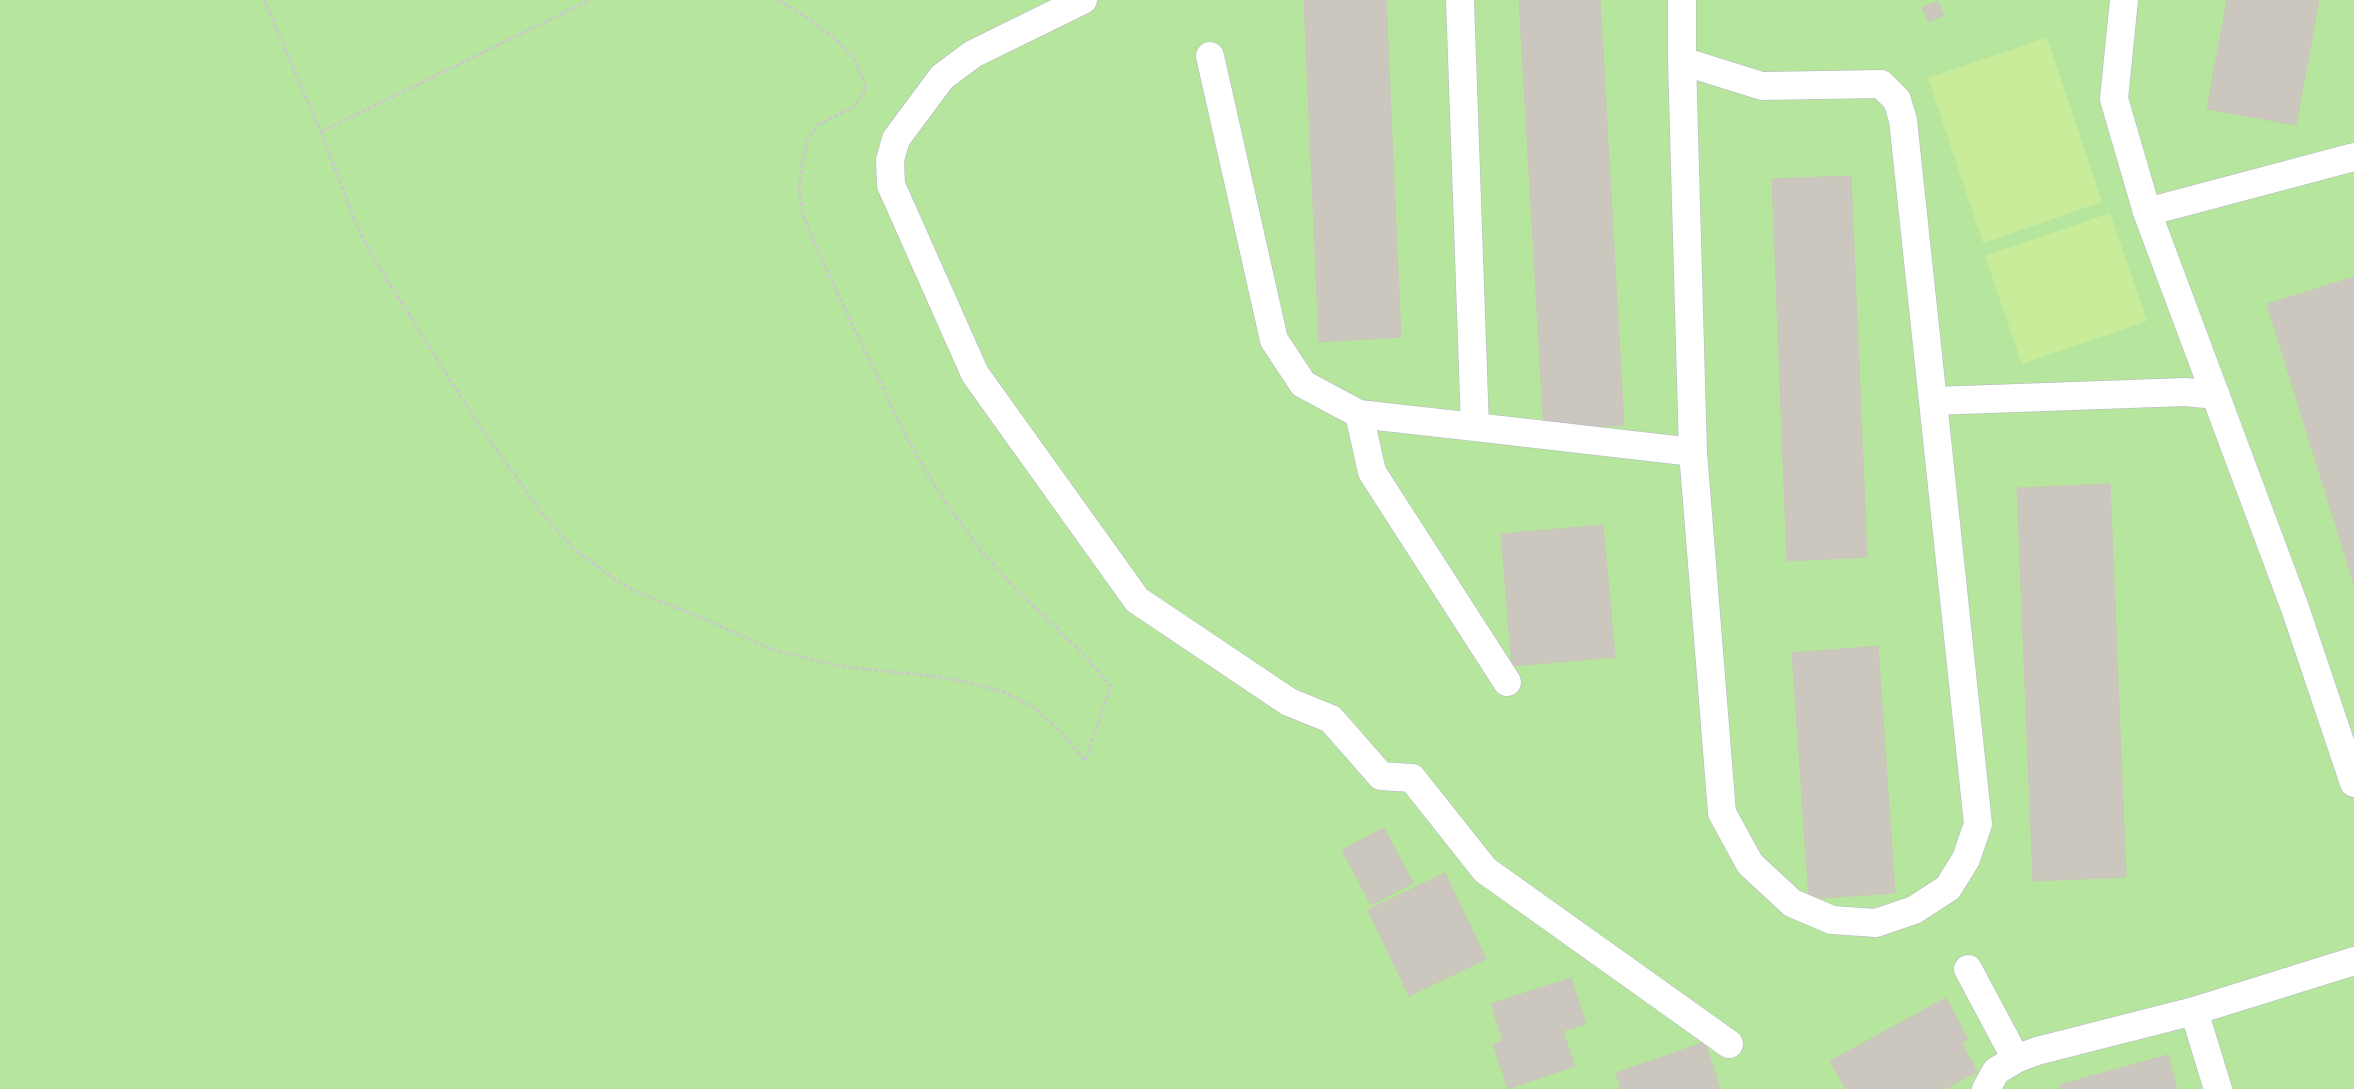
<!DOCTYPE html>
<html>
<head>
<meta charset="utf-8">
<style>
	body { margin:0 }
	canvas { display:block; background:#efe9e1 }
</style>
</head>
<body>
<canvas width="2354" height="1089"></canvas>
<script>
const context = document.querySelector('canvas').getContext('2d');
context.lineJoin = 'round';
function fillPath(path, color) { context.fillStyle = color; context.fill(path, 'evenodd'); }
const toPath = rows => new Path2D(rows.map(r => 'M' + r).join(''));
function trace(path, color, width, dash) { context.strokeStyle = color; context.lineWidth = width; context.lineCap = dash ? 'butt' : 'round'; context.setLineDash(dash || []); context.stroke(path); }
fillPath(toPath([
	[0,0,2354,0,2354,1089,0,1089]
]), '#b6e59e');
fillPath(toPath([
	[2047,38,2102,202,1983,243,1928,78],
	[2110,213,2147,321,2022,364,1985,256]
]), '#c9ec9a');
const building = toPath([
	[1304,0,1386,0,1401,337,1319,342,1304,0],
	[1519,0,1600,0,1624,425,1544,430,1519,0],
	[2227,0,2319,0,2296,125,2207,109,2227,0],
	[1937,1,1944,15,1929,22,1922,8,1937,1],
	[1851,176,1867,557,1787,561,1772,179,1851,176],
	[2354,277,2354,584,2267,304,2354,277],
	[2110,484,2126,877,2033,881,2017,488,2110,484],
	[1603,525,1615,657,1512,666,1501,534,1603,525],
	[1878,646,1895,893,1809,899,1792,653,1878,646],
	[1384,828,1413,883,1371,905,1342,850,1384,828],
	[1445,873,1486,959,1409,996,1368,910,1445,873],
	[1571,978,1586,1024,1563,1031,1575,1066,1508,1089,1493,1044,1503,1041,1491,1004,1571,978],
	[1946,998,1968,1039,1962,1043,1977,1072,1945,1089,1846,1089,1830,1061,1946,998],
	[1705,1042,1720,1089,1621,1089,1616,1073,1705,1042],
	[2168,1055,2177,1089,2060,1089,2059,1085,2168,1055]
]);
fillPath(building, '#cbc7bf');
trace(building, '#cbc5ba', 1);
const minor = toPath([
	[1083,0,973,54,942,77,896,139,890,160,891,185,975,374,1137,600,1289,702,1331,719,1381,776,1412,778,1485,870,1729,1044],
	[1460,0,1475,427,1693,452],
	[1682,0,1682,61,1693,452,1722,813,1750,864,1792,903,1832,920,1876,923,1914,910,1948,888,1966,859,1978,824,1903,120,1897,100,1881,84,1762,86,1682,61],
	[2124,0,2114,99,2147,212,2295,608,2354,783],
	[1210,56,1274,340,1303,384,1359,414,1475,427],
	[2147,212,2354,157],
	[1934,401,2185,392,2216,395],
	[1359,414,1372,472,1507,682],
	[1968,969,2016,1059],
	[2194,1011,2218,1089],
	[1986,1089,1996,1071,2016,1059,2037,1051,2194,1011,2354,961]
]);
trace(minor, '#b4b7c1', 29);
trace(toPath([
	[264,0,321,132,357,226,374,259,478,424,541,512,575,550,618,582,639,593,700,617,771,649,839,666,939,677,972,683,1005,693,1035,708,1061,732,1085,761,1111,686,1078,649,1011,584,982,552,946,503,922,465,901,426,824,265,803,215,799,191,801,170,807,141,818,125,855,106,866,88,855,60,841,44,812,21,778,0],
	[321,132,590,0]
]), '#c9c9c9', 3, [4, 2.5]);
trace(minor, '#fff', 28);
</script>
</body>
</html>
